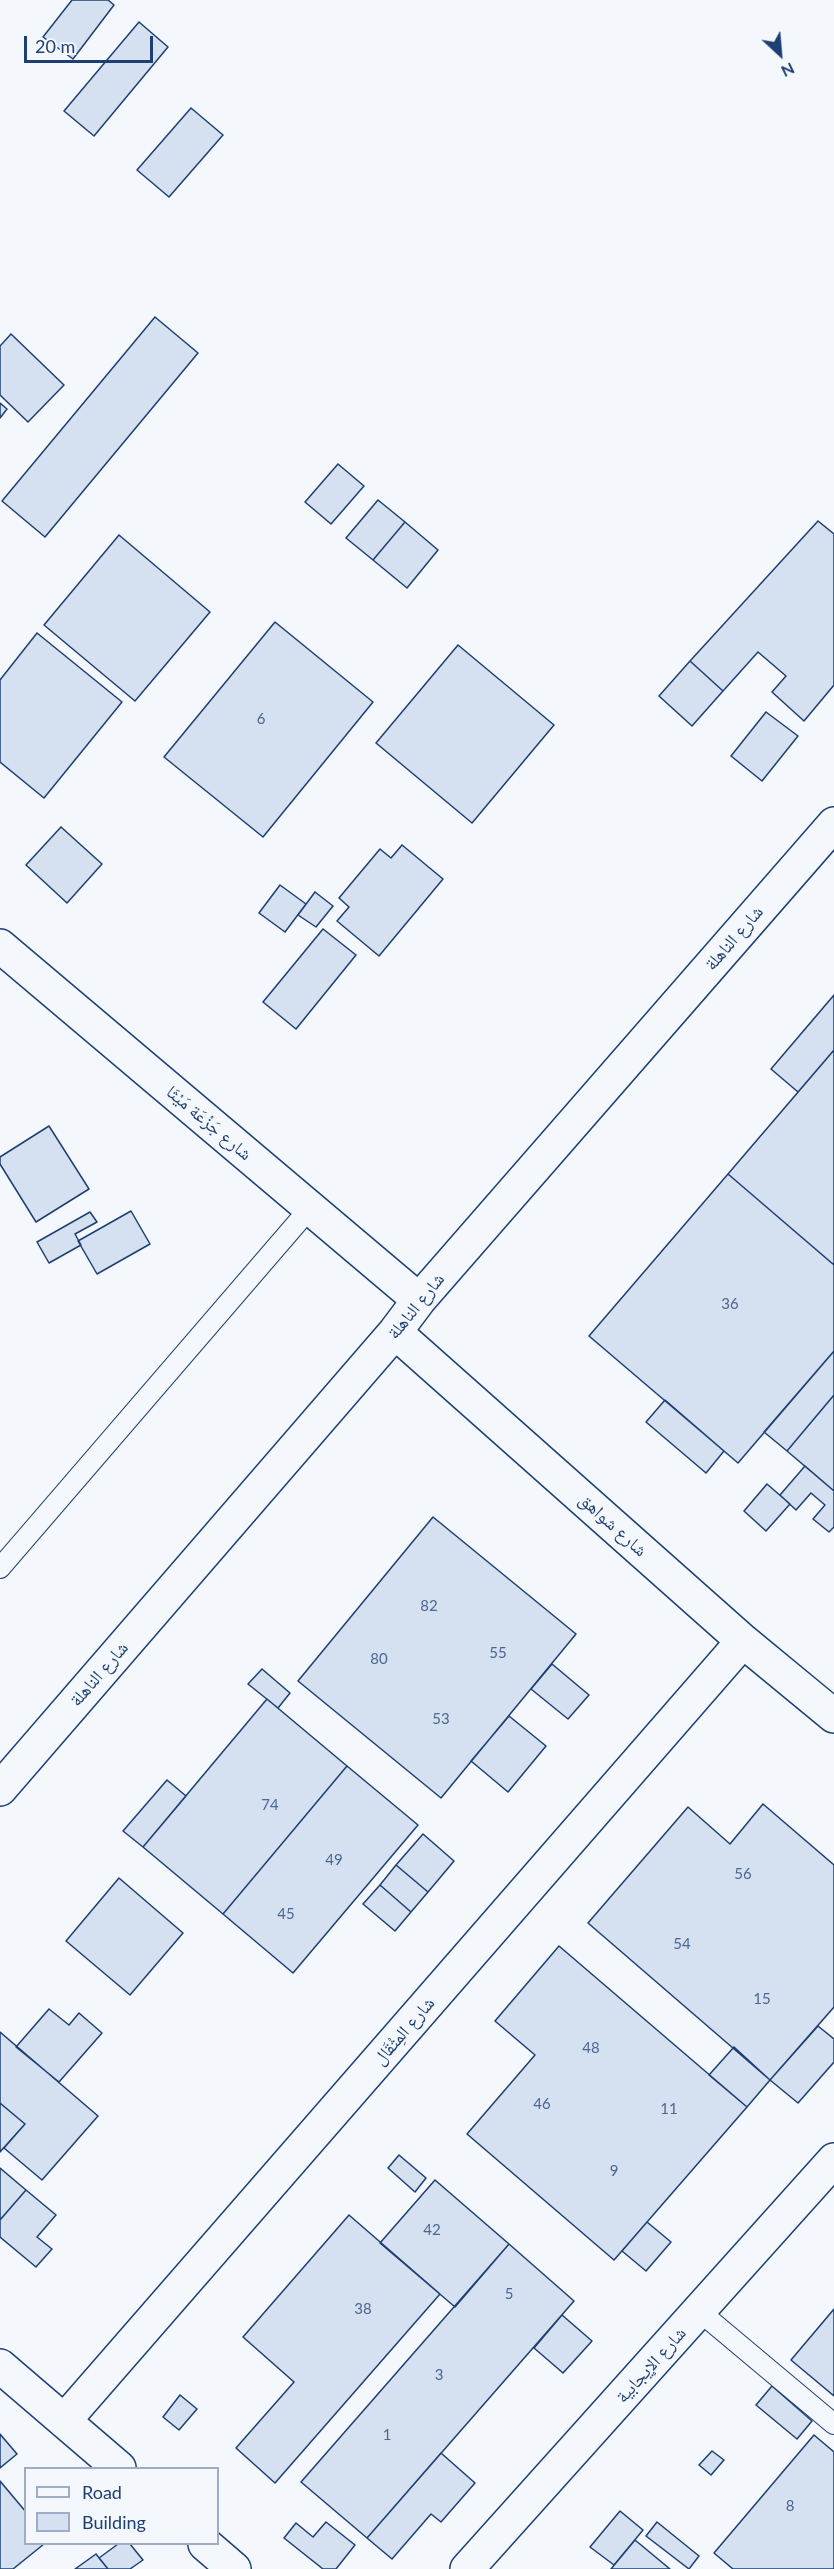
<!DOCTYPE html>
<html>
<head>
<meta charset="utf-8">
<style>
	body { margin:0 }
	#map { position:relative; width:834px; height:2569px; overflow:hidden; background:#f4f7fb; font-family:Lato,sans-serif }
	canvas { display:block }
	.legend { position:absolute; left:24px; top:2467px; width:195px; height:78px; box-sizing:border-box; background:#f4f7fb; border:2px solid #9eadc5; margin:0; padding:8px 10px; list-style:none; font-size:18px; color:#1d3f73 }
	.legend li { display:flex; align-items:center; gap:12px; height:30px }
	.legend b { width:30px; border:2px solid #9eadc5 }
	.north { position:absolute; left:750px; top:24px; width:60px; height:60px; -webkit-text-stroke:4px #f4f7fb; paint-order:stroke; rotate:154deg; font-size:16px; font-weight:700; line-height:24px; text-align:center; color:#1d3f73 }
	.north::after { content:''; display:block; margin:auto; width:21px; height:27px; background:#1d3f73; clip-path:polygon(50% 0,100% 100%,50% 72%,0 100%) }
	.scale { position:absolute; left:24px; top:36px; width:129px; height:27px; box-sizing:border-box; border:3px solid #1d3f73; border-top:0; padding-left:8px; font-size:18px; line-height:21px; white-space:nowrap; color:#1d3f73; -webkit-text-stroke:4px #f4f7fb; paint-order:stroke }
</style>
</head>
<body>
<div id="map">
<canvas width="834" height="2569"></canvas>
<ul class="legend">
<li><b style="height:8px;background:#f4f7fb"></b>Road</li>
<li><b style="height:16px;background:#d5e0f0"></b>Building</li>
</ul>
<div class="north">N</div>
<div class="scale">20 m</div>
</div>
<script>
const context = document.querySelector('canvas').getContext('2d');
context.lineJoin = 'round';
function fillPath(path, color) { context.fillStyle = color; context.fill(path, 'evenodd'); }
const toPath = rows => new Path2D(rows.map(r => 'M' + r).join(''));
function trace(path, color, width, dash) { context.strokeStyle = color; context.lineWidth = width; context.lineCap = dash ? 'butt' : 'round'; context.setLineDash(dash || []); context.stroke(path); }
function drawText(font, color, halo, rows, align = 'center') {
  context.font = font + ' Lato,"Noto Naskh Arabic",sans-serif'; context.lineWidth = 4.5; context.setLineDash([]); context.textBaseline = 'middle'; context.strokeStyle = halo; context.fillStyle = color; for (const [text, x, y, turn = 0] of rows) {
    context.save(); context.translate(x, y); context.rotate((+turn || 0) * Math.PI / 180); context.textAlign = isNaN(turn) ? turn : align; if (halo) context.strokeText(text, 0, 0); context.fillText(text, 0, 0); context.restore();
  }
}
const building = toPath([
	[72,0,108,0,114,5,73,59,43,37,72,0],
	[139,22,168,47,94,136,64,111,139,22],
	[191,108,223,135,169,197,137,170,191,108],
	[155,317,198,353,45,537,2,501,155,317],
	[11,334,64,385,28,422,0,395,0,346,11,334],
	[0,403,7,409,0,418,0,403],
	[338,464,364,486,331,524,305,502,338,464],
	[378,500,405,522,373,560,346,538,378,500],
	[818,521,834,534,834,685,804,721,772,692,786,676,758,652,723,691,690,661,818,521],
	[405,522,438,550,407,588,373,560,405,522],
	[119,535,210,612,135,701,44,625,119,535],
	[275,622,373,702,263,837,164,757,275,622],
	[37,633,122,702,44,798,0,762,0,680,37,633],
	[458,645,554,725,472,823,376,743,458,645],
	[690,661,723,691,692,726,659,696,690,661],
	[766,712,798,736,762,781,731,756,766,712],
	[61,827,102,864,67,903,26,865,61,827],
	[402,845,443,879,379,956,337,921,349,907,339,898,380,849,391,858,402,845],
	[280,885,306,904,285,932,259,913,280,885],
	[315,892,333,906,316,927,298,915,315,892],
	[323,929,356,955,296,1029,263,1002,323,929],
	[834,995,834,1050,798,1092,771,1069,834,995],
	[834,1050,834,1265,728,1174,834,1050],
	[49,1126,89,1189,36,1222,0,1164,0,1157,49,1126],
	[728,1174,834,1265,834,1351,738,1463,589,1336,728,1174],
	[131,1211,150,1244,97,1274,78,1241,131,1211],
	[90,1212,97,1222,75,1234,81,1245,49,1263,37,1242,90,1212],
	[834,1351,834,1395,787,1451,764,1432,834,1351],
	[834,1395,834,1491,787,1451,834,1395],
	[665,1400,724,1451,706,1473,646,1422,665,1400],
	[805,1466,834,1491,834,1527,829,1532,813,1519,825,1505,811,1493,796,1510,780,1495,805,1466],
	[767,1484,790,1504,766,1531,744,1511,767,1484],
	[433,1517,576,1634,441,1798,298,1681,433,1517],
	[552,1664,589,1695,568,1719,531,1689,552,1664],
	[262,1669,290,1693,278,1708,248,1684,262,1669],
	[267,1699,347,1766,223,1914,143,1847,267,1699],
	[509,1716,546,1746,508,1792,471,1761,509,1716],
	[347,1766,418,1825,293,1973,223,1914,347,1766],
	[167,1780,186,1796,143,1847,123,1831,167,1780],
	[763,1804,834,1865,834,2007,770,2080,588,1923,688,1807,730,1844,763,1804],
	[423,1834,454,1861,428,1892,396,1865,423,1834],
	[396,1865,428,1892,411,1912,380,1885,396,1865],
	[119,1878,183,1933,130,1995,66,1941,119,1878],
	[380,1885,411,1912,395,1931,363,1904,380,1885],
	[559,1946,747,2107,614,2260,467,2134,535,2055,495,2021,559,1946],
	[49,2009,69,2025,79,2013,102,2033,59,2082,16,2047,49,2009],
	[818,2026,834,2039,834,2062,798,2103,770,2080,818,2026],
	[0,2032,98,2116,42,2180,4,2148,25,2124,0,2103,0,2032],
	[734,2047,770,2080,747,2107,709,2075,734,2047],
	[0,2103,25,2124,0,2152,0,2103],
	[399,2155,426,2178,415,2192,388,2168,399,2155],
	[0,2168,26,2190,0,2220,0,2168],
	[435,2180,509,2244,455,2307,380,2243,435,2180],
	[26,2190,56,2215,37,2237,52,2249,36,2267,0,2237,0,2220,26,2190],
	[349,2215,440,2294,275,2483,236,2448,294,2382,243,2337,349,2215],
	[647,2222,671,2242,646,2271,622,2251,647,2222],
	[509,2244,574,2301,367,2538,301,2482,509,2244],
	[834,2309,834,2396,791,2360,834,2309],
	[562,2315,592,2341,563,2373,534,2348,562,2315],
	[772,2386,812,2421,797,2439,756,2405,772,2386],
	[180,2395,197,2409,179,2430,163,2417,180,2395],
	[0,2434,17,2454,0,2468,0,2434],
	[814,2435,834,2452,834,2569,733,2569,714,2553,814,2435],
	[712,2451,724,2460,711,2475,699,2465,712,2451],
	[441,2453,475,2483,441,2522,431,2514,392,2559,367,2538,441,2453],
	[0,2481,26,2512,26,2544,44,2544,13,2569,0,2569,0,2481],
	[620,2511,643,2530,614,2565,590,2547,620,2511],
	[326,2522,355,2545,336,2569,323,2569,284,2538,296,2523,313,2537,326,2522],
	[657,2522,699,2556,689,2569,646,2536,657,2522],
	[635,2540,670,2569,611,2569,635,2540],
	[118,2544,130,2544,143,2560,130,2569,108,2569,99,2558,118,2544],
	[96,2554,108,2569,75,2569,96,2554]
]);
fillPath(building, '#d5e0f0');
trace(building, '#1d3f73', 1.5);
const lane = toPath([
	[0,1568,310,1208],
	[699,2311,834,2424]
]);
const street = toPath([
	[0,946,419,1300],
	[395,1332,743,1641,834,1716],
	[0,1789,395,1332,419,1300,834,824],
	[0,2366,119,2468],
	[64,2421,743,1641],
	[205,2544,234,2569],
	[467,2569,834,2160]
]);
trace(lane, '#1d3f73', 22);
trace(street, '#1d3f73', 36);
trace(lane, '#f4f7fb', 20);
trace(street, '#f4f7fb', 33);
drawText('15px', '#4b6792', null, [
	["6",261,719],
	["36",730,1304],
	["82",429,1606],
	["55",498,1653],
	["80",379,1659],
	["53",441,1719],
	["74",270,1805],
	["49",334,1860],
	["56",743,1874],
	["45",286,1914],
	["54",682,1944],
	["15",762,1999],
	["48",591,2048],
	["46",542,2104],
	["11",669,2109],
	["9",614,2171],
	["42",432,2230],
	["5",509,2294],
	["38",363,2309],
	["3",439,2375],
	["1",387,2435],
	["8",790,2506]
]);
drawText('18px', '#1d3f73', '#f4f7fb', [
	["شارع الناهلة",734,938,-49],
	["شارع جَزْعَة مَيْثَا",209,1123,40],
	["شارع الناهلة",416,1306,-51],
	["شارع شواهق",613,1525,42],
	["شارع الناهلة",99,1674,-49],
	["شارع المِثْقَال",404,2031,-49],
	["شارع الإيجابية",651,2365,-48]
]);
</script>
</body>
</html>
